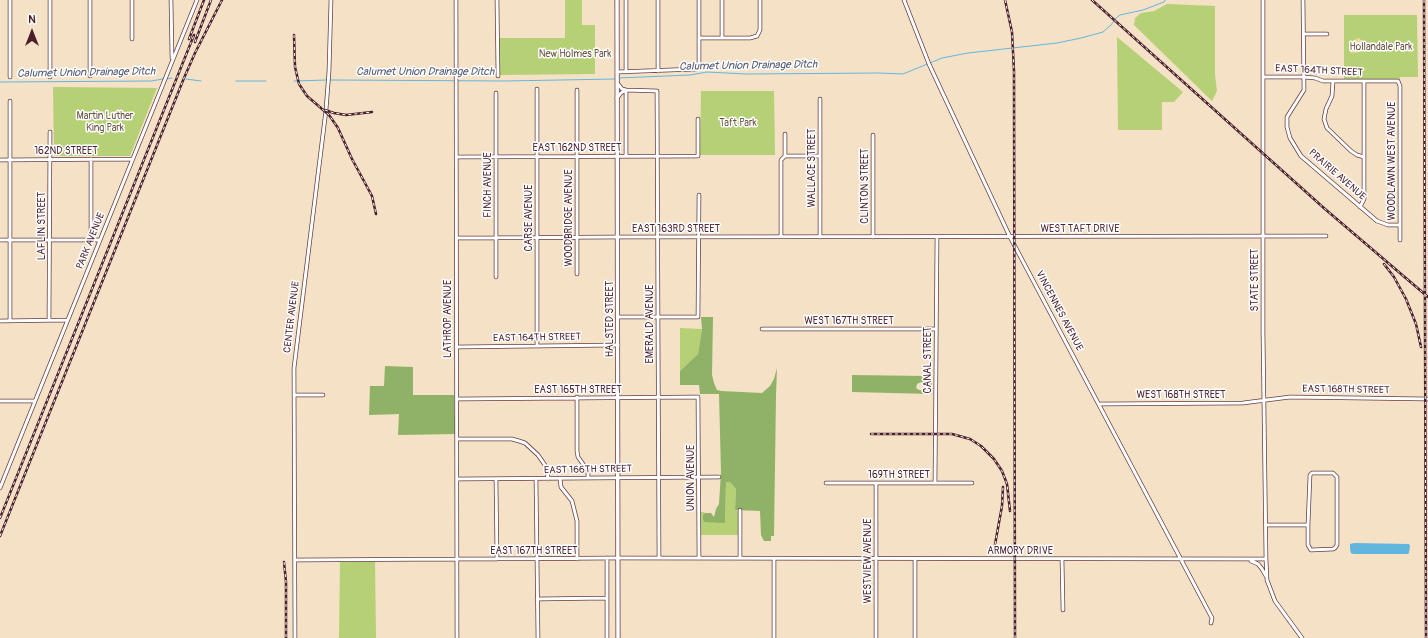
<!DOCTYPE html>
<html>
<head>
<meta charset="utf-8">
<style>
	body { margin:0 }
	#map { position:relative; width:1428px; height:638px; overflow:hidden; background:#f4e1c6; font-family:Pangolin,sans-serif }
	canvas { display:block }
	.north { position:absolute; left:12px; top:12px; width:40px; height:40px; -webkit-text-stroke:3px #fff; paint-order:stroke; rotate:0deg; font-size:11px; font-weight:700; line-height:16px; text-align:center; color:#4a1f2b }
	.north::after { content:''; display:block; margin:auto; width:14px; height:18px; background:#4a1f2b; clip-path:polygon(50% 0,100% 100%,50% 72%,0 100%) }
</style>
</head>
<body>
<div id="map">
<canvas width="1428" height="638"></canvas>
<div class="north">N</div>
</div>
<script>
const context = document.querySelector('canvas').getContext('2d');
context.lineJoin = 'round';
function fillPath(path, color) { context.fillStyle = color; context.fill(path, 'evenodd'); }
const toPath = rows => new Path2D(rows.map(r => 'M' + r).join(''));
function trace(path, color, width, dash) { context.strokeStyle = color; context.lineWidth = width; context.lineCap = dash ? 'butt' : 'round'; context.setLineDash(dash || []); context.stroke(path); }
function drawText(font, color, halo, rows, align = 'center') {
  context.font = font + ' Pangolin,sans-serif'; context.lineWidth = 3; context.setLineDash([]); context.textBaseline = 'middle'; context.strokeStyle = halo; context.fillStyle = color; for (const [text, x, y, turn = 0] of rows) {
    context.save(); context.translate(x, y); context.rotate((+turn || 0) * Math.PI / 180); context.textAlign = isNaN(turn) ? turn : align; if (halo) context.strokeText(text, 0, 0); context.fillText(text, 0, 0); context.restore();
  }
}
fillPath(toPath([
	[565,0,582,0,582,25,595,25,595,74,500,75,499,38,565,38],
	[1167,4,1215,6,1215,75,1217,91,1212,101,1134,25,1135,18,1141,13,1154,11],
	[1344,15,1417,15,1418,77,1400,77,1399,80,1344,79],
	[1117,37,1183,92,1174,102,1162,102,1162,130,1118,130],
	[53,87,157,88,130,156,54,156],
	[701,91,774,91,775,155,700,155],
	[680,328,702,329,698,354,680,371],
	[726,482,730,482,736,489,735,510,738,511,738,535,701,535,701,512,705,512,703,515,725,523],
	[340,562,375,562,376,638,339,638]
]), '#b6d076');
fillPath(toPath([
	[701,317,713,317,712,375,714,383,717,390,721,391,762,393,770,386,774,379,777,368,776,395,774,536,771,536,771,541,764,541,761,535,760,511,735,510,736,489,730,482,726,482,725,523,704,522,703,519,703,515,705,513,711,513,714,517,716,509,719,504,721,472,719,394,700,394,699,385,680,385,680,371,698,354,702,329],
	[385,366,413,367,413,395,454,395,455,434,398,435,399,414,369,415,370,386,384,386],
	[852,375,924,376,932,379,932,384,929,388,921,382,917,384,916,388,919,390,930,391,932,394,852,392]
]), '#90b267');
fillPath(toPath([
	[1359,38,1364,43,1364,50,1360,52,1351,53,1350,50,1352,41]
]), '#eeda9e');
fillPath(toPath([
	[1354,543,1409,544,1410,546,1409,553,1408,554,1353,554,1351,553,1350,549,1350,544]
]), '#62b6de');
trace(toPath([
	[618,78,690,75,707,72,746,74,879,73,903,74,942,58,968,53,1057,43,1081,38,1103,32,1111,25,1116,18,1120,15,1143,10,1164,2,1165,0],
	[166,79,172,78],
	[186,79,201,81],
	[330,80,505,81,615,79],
	[236,81,266,81],
	[294,81,327,80],
	[0,82,151,81,163,79]
]), '#62b6de', 1);
const minor = toPath([
	[10,0,10,77],
	[50,0,50,77],
	[90,0,90,76],
	[132,0,132,39],
	[171,0,172,58],
	[456,0,457,638],
	[497,0,498,76],
	[626,0,626,72],
	[658,0,658,71],
	[722,0,722,38],
	[904,0,929,64,1010,237,1212,618,1211,623],
	[1263,0,1263,332,1266,559,1267,580,1275,601,1302,638],
	[1303,0,1304,90,1287,117,1287,127,1290,138,1301,156,1377,221,1388,225,1400,225],
	[1304,34,1327,34],
	[699,38,750,38,757,36,760,30,760,0],
	[617,72,696,69,699,66,699,0],
	[1263,77,1304,77,1315,78,1323,81,1398,81,1400,86,1400,240],
	[1333,81,1332,96,1326,109,1324,119,1327,128,1351,151,1357,155,1364,157],
	[618,84,622,89,626,90,657,91,659,558],
	[537,89,537,346],
	[577,90,577,274],
	[626,90,626,156],
	[617,98,621,93,626,90],
	[820,99,820,237],
	[873,135,873,237],
	[785,156,785,134],
	[456,157,698,156,698,119],
	[91,159,91,240],
	[0,160,132,159],
	[1360,207,1364,199,1364,82],
	[781,237,781,160,785,156,820,156],
	[456,238,617,237,1326,236],
	[0,240,100,240],
	[496,277,496,93],
	[618,317,698,317,699,195],
	[49,320,50,132],
	[0,321,67,320],
	[10,321,10,101],
	[762,329,936,329],
	[456,347,618,345],
	[294,395,323,395],
	[577,397,577,451,578,457,588,471,588,478],
	[457,399,698,397,699,558],
	[0,401,35,401],
	[1099,404,1243,403,1290,397,1428,399],
	[457,439,512,439,519,441,525,443,538,455,547,468,548,479],
	[457,479,719,477],
	[496,479,497,559],
	[536,479,538,638],
	[560,479,561,487,572,501,577,521,577,559],
	[826,483,972,483],
	[876,483,876,638],
	[935,483,937,237],
	[0,488,197,0],
	[1265,525,1308,525,1308,545,1311,550,1333,549,1335,548,1337,545,1337,477,1333,473,1312,473,1310,475,1308,525],
	[740,558,740,510],
	[774,559,774,638],
	[1062,559,1063,610],
	[295,560,618,558,1266,559],
	[1251,561,1258,564,1262,569,1266,576],
	[537,599,607,598],
	[295,638,294,368,326,110,329,71,331,0],
	[607,638,607,558],
	[915,638,915,559]
]);
const major = toPath([
	[617,0,618,638]
]);
trace(minor, '#643c42', 4.5);
trace(major, '#643c42', 5);
trace(minor, '#fff', 3);
trace(major, '#fff', 3.5);
const rail = toPath([
	[1005,0,1012,32,1014,71,1015,638],
	[1092,0,1325,209,1428,297],
	[1424,0,1426,638],
	[294,35,295,67,299,84,307,96,329,115,338,128,352,159,372,196,376,214],
	[189,39,204,0],
	[195,42,211,0],
	[325,110,334,113,346,115,372,112],
	[1384,264,1394,277,1406,299,1416,324,1421,347],
	[871,434,952,434,970,439,981,446,994,459,1002,471,1007,484,1010,511],
	[0,518,194,35],
	[0,536,184,78,195,53,222,0],
	[994,550,1002,506,1003,487],
	[284,562,286,582,286,638]
]);
trace(rail, '#4a1f2b', 2.5);
trace(rail, '#fff', 1, [3]);
drawText('10px', '#6a5442', '#fff', [
	["Hollandale Park",1381,47],
	["New Holmes Park",575,54],
	["Martin Luther",105,116],
	["King Park",105,128],
	["Taft Park",738,123]
]);
drawText('10px', '#4a1f2b', '#fff', [
	["EAST 164TH STREET",1319,71,3],
	["EAST 162ND STREET",577,148],
	["162ND STREET",66,151],
	["WOODLAWN WEST AVENUE",1392,161,-90],
	["WALLACE STREET",812,168,-90],
	["PRAIRIE AVENUE",1337,175,41],
	["FINCH AVENUE",488,185,-90],
	["CLINTON STREET",865,186,-90],
	["CARSE AVENUE",529,218,-90],
	["WOODBRIDGE AVENUE",569,218,-90],
	["LAFLIN STREET",42,226,-90],
	["EAST 163RD STREET",676,229],
	["WEST TAFT DRIVE",1080,229],
	["PARK AVENUE",91,241,-68],
	["STATE STREET",1255,280,-90],
	["VINCENNES AVENUE",1059,311,62],
	["CENTER AVENUE",292,317,-83],
	["LATHROP AVENUE",448,319,-90],
	["HALSTED STREET",610,319,-90],
	["WEST 167TH STREET",849,321],
	["EMERALD AVENUE",650,324,-90],
	["EAST 164TH STREET",537,338,-1],
	["CANAL STREET",928,360,-90],
	["EAST 165TH STREET",578,390],
	["EAST 168TH STREET",1346,390,1],
	["WEST 168TH STREET",1181,395],
	["EAST 166TH STREET",588,470,-1],
	["169TH STREET",899,475],
	["UNION AVENUE",691,478,-90],
	["EAST 167TH STREET",534,551],
	["ARMORY DRIVE",1020,551],
	["WESTVIEW AVENUE",868,561,-90]
]);
drawText('italic 11px', '#545b73', '#fff', [
	["Calumet Union Drainage Ditch",748,66,-1],
	["Calumet Union Drainage Ditch",425,72],
	["Calumet Union Drainage Ditch",86,73,-1]
]);
</script>
</body>
</html>
